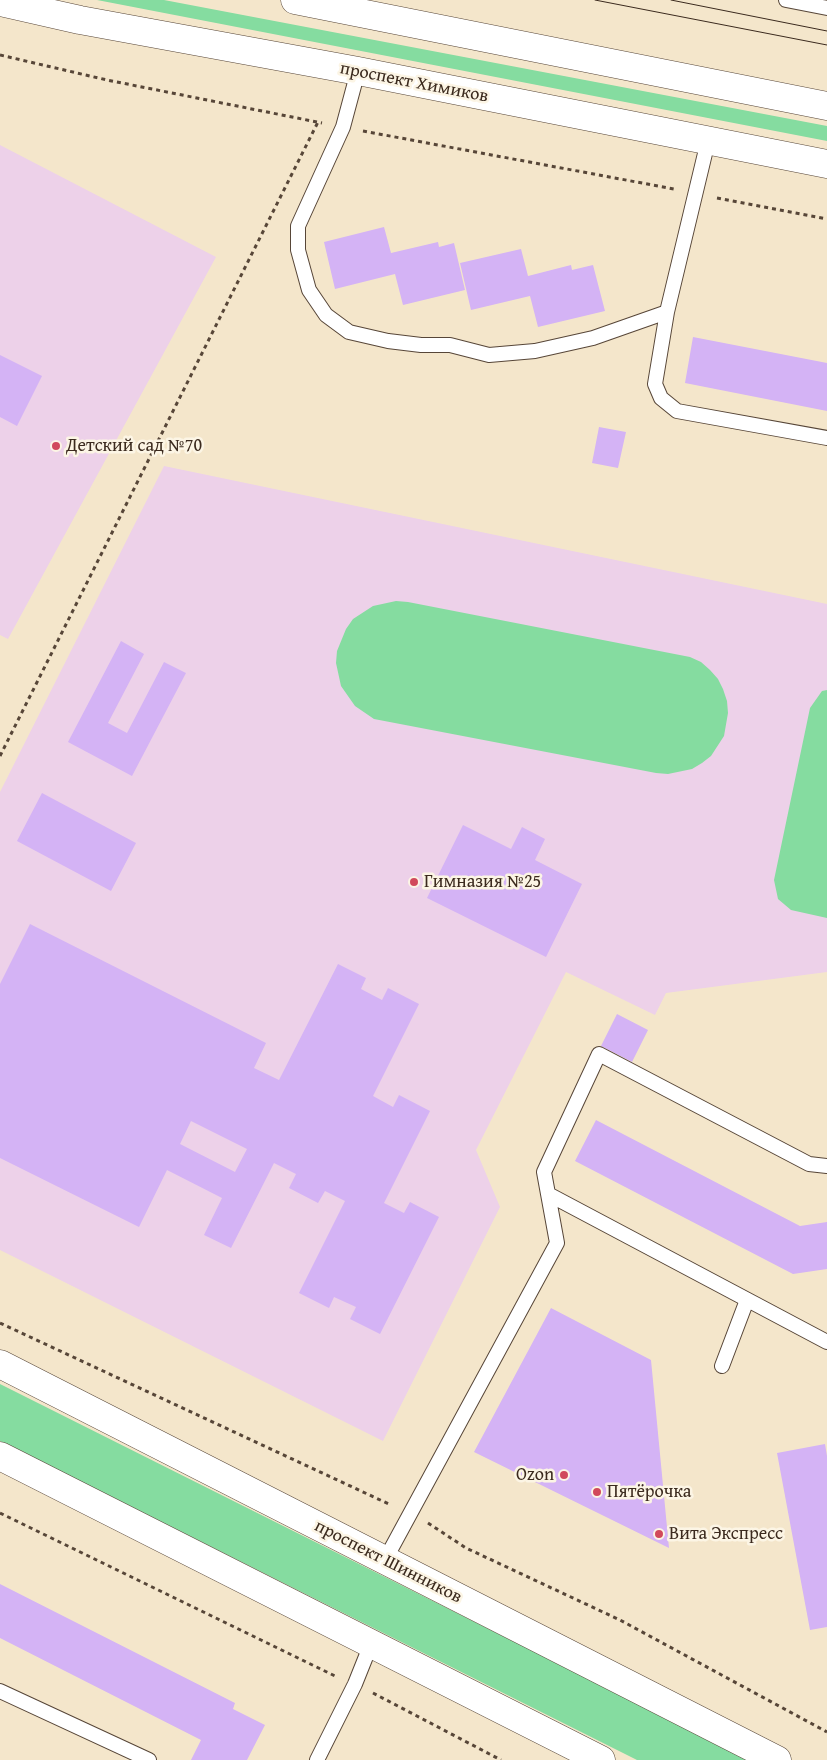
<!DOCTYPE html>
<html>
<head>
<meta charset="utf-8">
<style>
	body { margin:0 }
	canvas { display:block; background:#f4e6cb }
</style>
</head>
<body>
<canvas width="827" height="1760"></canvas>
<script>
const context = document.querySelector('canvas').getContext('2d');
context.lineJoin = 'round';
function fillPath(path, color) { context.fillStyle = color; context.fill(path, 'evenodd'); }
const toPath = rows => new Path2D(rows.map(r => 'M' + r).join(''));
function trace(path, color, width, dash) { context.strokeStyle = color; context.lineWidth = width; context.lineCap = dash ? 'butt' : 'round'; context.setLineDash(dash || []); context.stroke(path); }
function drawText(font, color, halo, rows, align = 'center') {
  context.font = font + ' "Gentium Book Plus",serif'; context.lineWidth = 5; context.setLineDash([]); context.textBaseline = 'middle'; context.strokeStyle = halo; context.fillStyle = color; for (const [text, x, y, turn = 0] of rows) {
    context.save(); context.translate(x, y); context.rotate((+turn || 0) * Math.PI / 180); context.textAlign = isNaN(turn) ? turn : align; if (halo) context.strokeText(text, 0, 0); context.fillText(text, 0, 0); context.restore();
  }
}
fillPath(toPath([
	[0,145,216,257,8,639,0,635],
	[164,466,827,604,827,972,666,993,655,1015,566,972,476,1150,500,1207,383,1441,0,1250,0,792]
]), '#edd1e9');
fillPath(toPath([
	[97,0,164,0,827,126,827,141],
	[396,601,408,602,690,657,701,662,710,670,718,679,723,689,727,701,728,713,724,736,711,756,702,763,692,769,668,774,656,773,374,719,355,706,341,686,336,663,337,651,346,629,353,619,373,606],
	[827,690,827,918,791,910,778,899,774,880,810,708,822,691],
	[0,1384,750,1760,637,1760,0,1441]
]), '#85dca0');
fillPath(toPath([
	[384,227,391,253,438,242,439,247,454,243,465,290,403,305,395,274,335,289,324,242],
	[521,249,528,276,571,265,572,270,593,265,605,311,538,327,530,296,471,310,460,263],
	[693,337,827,363,827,411,685,383],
	[0,355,42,376,17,426,0,417],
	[599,427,626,432,618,468,592,463],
	[121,641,144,654,108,723,127,733,164,662,186,673,132,776,68,742],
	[42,793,136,843,111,891,17,841],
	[463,825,511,849,522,827,545,839,535,860,582,884,546,957,427,898],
	[30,924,266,1043,254,1068,279,1080,338,964,366,978,361,989,382,1000,388,988,419,1004,373,1096,393,1107,399,1095,430,1111,384,1203,404,1213,410,1202,439,1217,380,1334,350,1319,356,1307,334,1297,329,1308,299,1293,345,1201,325,1191,318,1203,289,1188,296,1174,274,1163,231,1248,204,1235,222,1198,167,1170,139,1227,0,1158,0,984],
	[191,1121,247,1149,235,1172,180,1144],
	[617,1014,648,1030,632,1062,601,1046],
	[596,1120,800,1226,827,1222,827,1269,793,1274,575,1161],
	[551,1308,651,1360,669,1548,474,1452],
	[825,1444,827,1456,827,1627,810,1630,777,1453],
	[0,1584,235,1703,233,1709,265,1725,247,1760,191,1760,201,1740,0,1638]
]), '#d4b3f5');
const lane = toPath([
	[786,0,827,8],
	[358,71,343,127,298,226,298,250,309,290,326,315,349,332,388,341,421,345,450,345,489,355,535,351,593,338,667,312,708,141],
	[667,312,655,384,661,398,677,411,827,438],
	[548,1194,827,1342],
	[722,1366,747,1300],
	[385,1560,557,1243,544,1172,599,1054,809,1164,827,1166],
	[0,1691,149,1760],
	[317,1760,355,1684,371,1644]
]);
const secondary = toPath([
	[295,0,827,106],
	[0,2,80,20,358,71,827,164],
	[0,1364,777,1760],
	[0,1456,601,1760]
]);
trace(lane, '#574638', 16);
trace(secondary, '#574638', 29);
trace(toPath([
	[0,55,107,80,322,123],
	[363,131,674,189],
	[717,198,827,219],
	[0,756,318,122],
	[0,1323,391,1505],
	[0,1513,335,1676],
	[428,1523,466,1548,620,1620,827,1732],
	[373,1693,501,1760]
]), '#574638', 3, [4, 4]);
trace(lane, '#fff', 14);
trace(secondary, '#fff', 28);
trace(toPath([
	[595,0,827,45],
	[671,0,827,31]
]), '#3b2a1e', 1);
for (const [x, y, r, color] of [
	[56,446,5,"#d1495b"],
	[414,882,5,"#d1495b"],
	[564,1475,5,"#d1495b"],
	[597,1492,5,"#d1495b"],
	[659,1534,5,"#d1495b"]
]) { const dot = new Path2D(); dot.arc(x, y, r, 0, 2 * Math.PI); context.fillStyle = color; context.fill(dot); trace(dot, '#fcf5e5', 2); }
drawText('18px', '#3b2a1e', '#fcf5e5', [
	["проспект Химиков",414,83,11],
	["проспект Шинников",388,1562,27]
]);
drawText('18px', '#3b2a1e', '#fcf5e5', [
	["Детский сад №70",66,446],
	["Гимназия №25",424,882],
	["Ozon",554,1475,"right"],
	["Пятёрочка",607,1492],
	["Вита Экспресс",669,1534]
], 'left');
</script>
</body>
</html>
